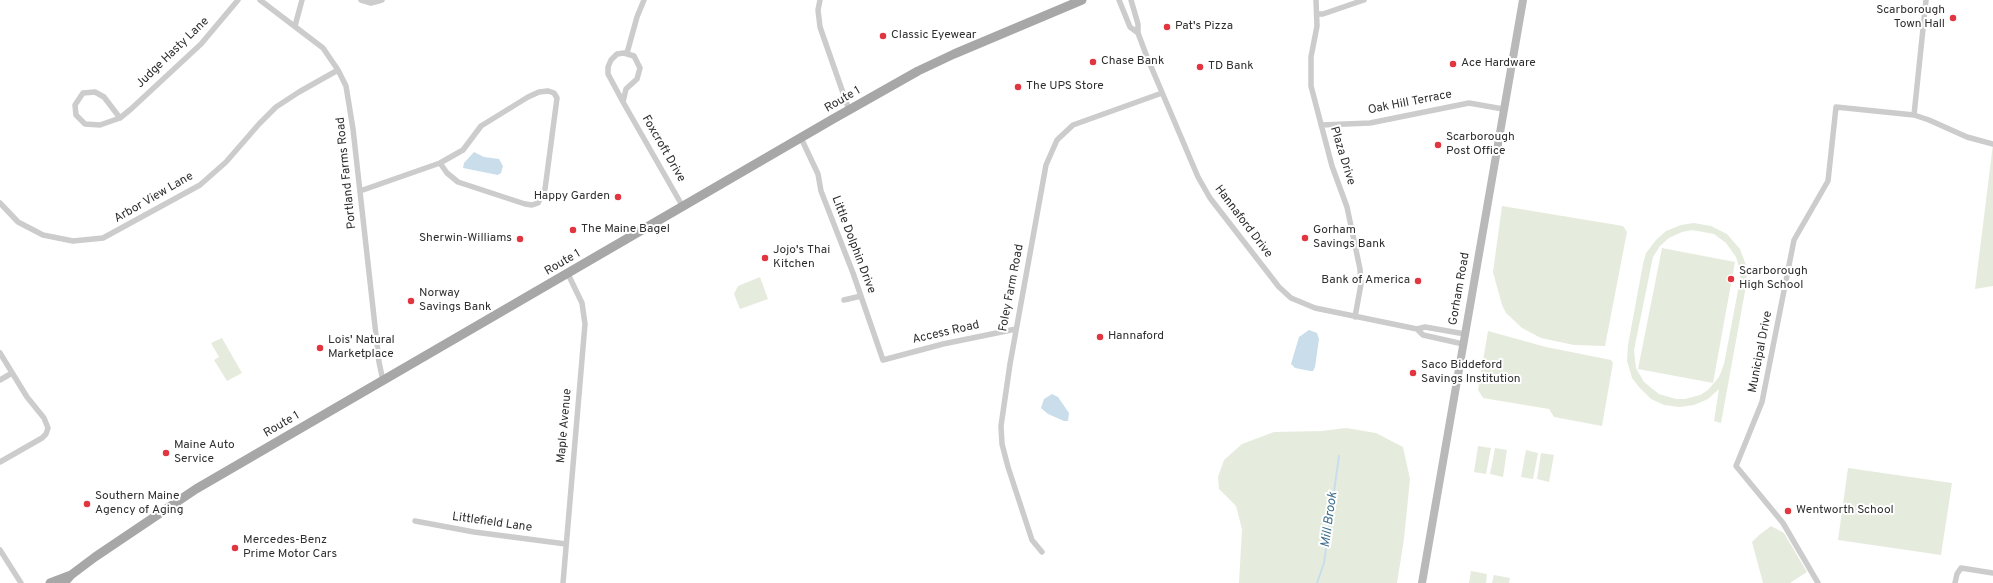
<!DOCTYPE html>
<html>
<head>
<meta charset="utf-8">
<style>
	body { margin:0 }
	canvas { display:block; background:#fff }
</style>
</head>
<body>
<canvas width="1993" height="583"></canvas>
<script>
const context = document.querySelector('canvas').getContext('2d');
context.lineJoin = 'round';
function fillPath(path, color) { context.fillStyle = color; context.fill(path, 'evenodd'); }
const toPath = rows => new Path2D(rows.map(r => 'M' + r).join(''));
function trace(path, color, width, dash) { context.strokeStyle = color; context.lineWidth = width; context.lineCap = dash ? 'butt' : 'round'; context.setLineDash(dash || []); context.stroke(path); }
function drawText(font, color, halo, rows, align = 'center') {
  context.font = font + ' Overpass,sans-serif'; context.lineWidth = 4; context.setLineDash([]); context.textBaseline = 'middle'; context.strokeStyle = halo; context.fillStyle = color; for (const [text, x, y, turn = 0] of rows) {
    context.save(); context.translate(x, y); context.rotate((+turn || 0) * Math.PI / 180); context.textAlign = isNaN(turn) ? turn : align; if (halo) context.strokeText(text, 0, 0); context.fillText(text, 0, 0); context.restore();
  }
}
fillPath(toPath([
	[1993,144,1993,286,1975,289],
	[1502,206,1623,226,1627,232,1605,346,1574,345,1541,338,1522,328,1506,313,1502,305,1493,272],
	[1694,223,1711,226,1727,234,1740,249,1747,268,1746,286,1721,423,1714,421,1719,389,1708,399,1694,405,1679,407,1664,405,1651,399,1639,387,1632,378,1627,361,1628,345,1643,264,1646,253,1656,240,1666,231,1681,225],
	[1692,230,1714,234,1726,243,1736,257,1739,267,1740,280,1724,364,1719,377,1708,390,1700,395,1685,399,1676,399,1659,394,1644,382,1636,368,1634,350,1653,257,1660,246,1669,238,1682,232],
	[1662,248,1735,262,1713,383,1638,369],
	[760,277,768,299,740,309,734,294,738,286],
	[1488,331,1546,347,1611,360,1613,363,1602,426,1554,417,1549,409,1483,398,1478,390],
	[222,338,242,373,227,381,214,360,219,357,211,343],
	[1346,428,1376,433,1403,447,1410,479,1404,539,1397,583,1239,583,1242,529,1236,506,1219,489,1218,477,1224,460,1242,444,1274,432,1321,431],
	[1478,446,1491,448,1486,474,1474,472],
	[1495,448,1507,450,1503,477,1490,474],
	[1526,450,1538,453,1533,479,1521,477],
	[1541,453,1554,455,1549,482,1537,479],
	[1848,468,1952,483,1941,555,1838,540],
	[1771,526,1784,533,1807,572,1790,583,1763,583,1752,542,1759,535],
	[1471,571,1487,574,1486,583,1469,583],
	[1494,575,1510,578,1509,583,1492,583]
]), '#e5ecdd');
fillPath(toPath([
	[474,152,484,157,499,159,503,166,501,173,498,175,463,168,464,163],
	[1309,330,1317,333,1319,339,1315,367,1313,371,1310,371,1295,368,1291,364,1299,337],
	[1052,394,1058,397,1069,413,1068,421,1064,421,1048,414,1041,408,1044,399]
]), '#c9ddeb');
trace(toPath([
	[1317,583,1324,563,1339,456]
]), '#c9ddeb', 2);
trace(toPath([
	[260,0,323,48,338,70,346,86,353,129,379,362,383,381],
	[361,0,371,3,382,0],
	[820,0,818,10,820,27,849,110],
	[1119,0,1130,27,1138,33],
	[1131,0,1138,24,1138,33,1147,57,1198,177,1210,198,1279,287,1291,298,1315,308,1417,329,1425,327,1465,334],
	[1316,0,1317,26,1311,57,1311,86,1332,166,1347,207,1360,269,1361,284,1355,317],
	[1317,14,1323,14,1364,0],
	[295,26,302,0],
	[627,53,637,17,644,0],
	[548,91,554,93,557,98,545,189,538,203,532,205,525,204,458,182,447,173,440,163,463,150,481,126,528,97,539,92,548,91],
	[623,102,626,89,637,79,640,68,634,56,624,53,617,54,611,60,608,67,608,74,623,102,683,207],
	[1914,115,1929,120,1967,137,1993,144],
	[120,118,104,97,95,92,83,93,75,105,76,115,85,124,100,125,120,118,131,109,201,44,238,0],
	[1321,125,1370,123,1469,103,1503,109],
	[801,138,818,174,821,191,853,273,883,360,943,344,1016,329],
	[360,191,440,163],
	[0,203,18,222,43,235,73,241,103,238,200,185,226,162,259,124,276,107,299,92,338,70],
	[844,300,861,296],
	[1417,329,1423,335,1463,344],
	[0,353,27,397,44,418,48,428,46,434,42,438,0,462],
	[0,380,12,373],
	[415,521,474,532,566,544],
	[0,550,21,583],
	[1042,552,1032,540,1008,467,1002,444,1001,426,1010,364,1046,165,1057,140,1073,125,1162,93],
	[563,583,585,324,582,303,568,274],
	[1818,583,1783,523,1736,466,1762,402,1794,240,1828,181,1836,107,1914,115,1926,0],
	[1955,583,1957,574,1961,568,1993,573]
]), '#ccc', 5.5);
trace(toPath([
	[1422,583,1523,0]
]), '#b9b9b9', 8);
trace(toPath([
	[50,583,71,575],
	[64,583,71,575,95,557,196,489,833,119,918,71,954,54,1082,0]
]), '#a7a7a7', 9);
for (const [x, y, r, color] of [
	[1953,18,4,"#e1353f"],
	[1167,27,4,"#e1353f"],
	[883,36,4,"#e1353f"],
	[1093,62,4,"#e1353f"],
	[1453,64,4,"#e1353f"],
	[1200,67,4,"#e1353f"],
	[1018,87,4,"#e1353f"],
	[1438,145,4,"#e1353f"],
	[618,197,4,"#e1353f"],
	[573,230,4,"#e1353f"],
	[1305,238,4,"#e1353f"],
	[520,239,4,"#e1353f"],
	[765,258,4,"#e1353f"],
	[1731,279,4,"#e1353f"],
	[1418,281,4,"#e1353f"],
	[411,301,4,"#e1353f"],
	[1100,337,4,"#e1353f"],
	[320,348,4,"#e1353f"],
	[1413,373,4,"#e1353f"],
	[166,453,4,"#e1353f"],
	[87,504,4,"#e1353f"],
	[1788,511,4,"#e1353f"],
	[235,548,4,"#e1353f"]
]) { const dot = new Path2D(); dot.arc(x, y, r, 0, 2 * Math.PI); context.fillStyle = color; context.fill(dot); trace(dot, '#fff', 1.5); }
drawText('12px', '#2f2f2f', '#fff', [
	["Scarborough",1945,11,"right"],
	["Town Hall",1945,25,"right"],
	["Pat's Pizza",1175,27],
	["Classic Eyewear",891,36],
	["Chase Bank",1101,62],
	["Ace Hardware",1461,64],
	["TD Bank",1208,67],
	["The UPS Store",1026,87],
	["Scarborough",1446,138],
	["Post Office",1446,152],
	["Happy Garden",610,197,"right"],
	["The Maine Bagel",581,230],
	["Gorham",1313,231],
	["Savings Bank",1313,245],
	["Sherwin-Williams",512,239,"right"],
	["Jojo's Thai",773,251],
	["Kitchen",773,265],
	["Scarborough",1739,272],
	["High School",1739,286],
	["Bank of America",1410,281,"right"],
	["Norway",419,294],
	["Savings Bank",419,308],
	["Hannaford",1108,337],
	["Lois' Natural",328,341],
	["Marketplace",328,355],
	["Saco Biddeford",1421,366],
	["Savings Institution",1421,380],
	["Maine Auto",174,446],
	["Service",174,460],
	["Southern Maine",95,497],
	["Agency of Aging",95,511],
	["Wentworth School",1796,511],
	["Mercedes-Benz",243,541],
	["Prime Motor Cars",243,555]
], 'left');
drawText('12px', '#2f2f2f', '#fff', [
	["Judge Hasty Lane",173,53,-44],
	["Route 1",843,100,-30],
	["Oak Hill Terrace",1410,103,-11],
	["Foxcroft Drive",663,149,60],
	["Plaza Drive",1342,156,73],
	["Portland Farms Road",347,173,-96],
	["Arbor View Lane",154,198,-30],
	["Hannaford Drive",1243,222,53],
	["Little Dolphin Drive",853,245,69],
	["Route 1",563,263,-30],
	["Foley Farm Road",1012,288,-79],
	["Gorham Road",1460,289,-80],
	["Access Road",946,333,-13],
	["Municipal Drive",1761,352,-79],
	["Route 1",282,425,-30],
	["Maple Avenue",565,426,-85],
	["Littlefield Lane",492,523,8]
]);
drawText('italic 13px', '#3e6f8f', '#fff', [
	["Mill Brook",1330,520,-82]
]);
</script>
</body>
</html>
